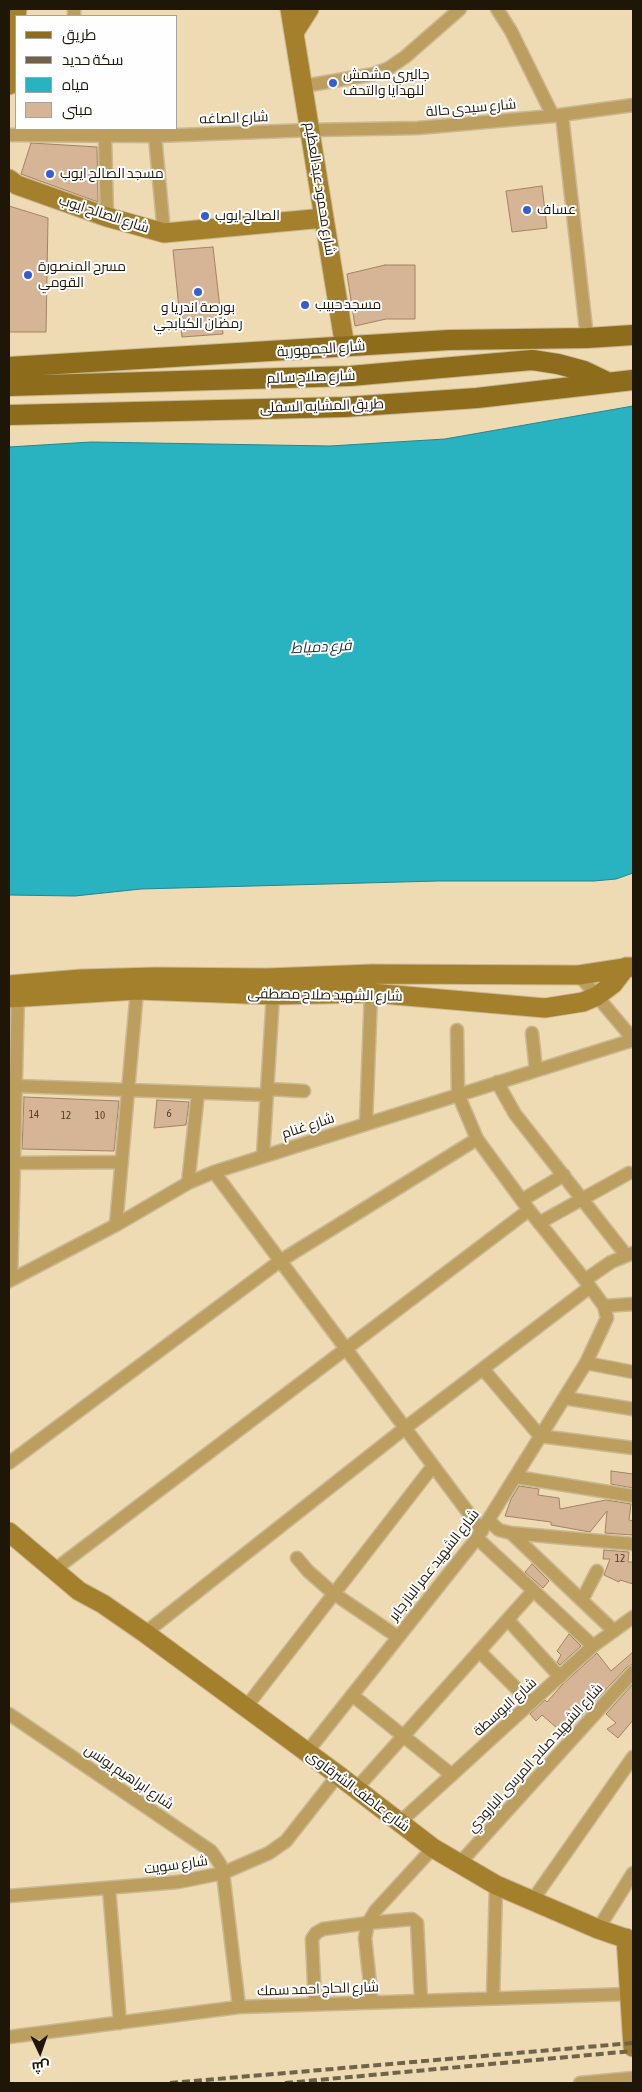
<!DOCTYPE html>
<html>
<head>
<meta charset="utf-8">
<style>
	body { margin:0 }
	#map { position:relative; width:642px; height:2092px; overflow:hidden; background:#eedbb3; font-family:"Asap Condensed",Cairo,sans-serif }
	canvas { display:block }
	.frame { position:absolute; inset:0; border:10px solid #1e1708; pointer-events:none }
	.legend { position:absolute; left:15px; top:15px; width:162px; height:115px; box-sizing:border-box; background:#fefefe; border:1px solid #a4a29c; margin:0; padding:6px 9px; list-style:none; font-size:15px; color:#1e1708 }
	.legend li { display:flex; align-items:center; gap:10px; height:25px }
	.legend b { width:25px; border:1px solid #a4a29c }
	.north { position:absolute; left:15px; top:2027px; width:50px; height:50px; -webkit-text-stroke:4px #fefefe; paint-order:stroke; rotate:177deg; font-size:14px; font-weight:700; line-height:20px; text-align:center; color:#1e1708 }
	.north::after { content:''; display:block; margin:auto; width:18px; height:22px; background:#1e1708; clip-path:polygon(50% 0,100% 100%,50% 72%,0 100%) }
</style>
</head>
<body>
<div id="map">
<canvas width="642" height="2092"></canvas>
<div class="frame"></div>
<ul class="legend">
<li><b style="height:6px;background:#8d6c1c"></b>طريق</li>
<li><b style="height:6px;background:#6f634a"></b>سكة حديد</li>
<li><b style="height:14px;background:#29b3c1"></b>مياه</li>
<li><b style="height:14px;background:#d6b596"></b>مبنى</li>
</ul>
<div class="north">ش</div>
</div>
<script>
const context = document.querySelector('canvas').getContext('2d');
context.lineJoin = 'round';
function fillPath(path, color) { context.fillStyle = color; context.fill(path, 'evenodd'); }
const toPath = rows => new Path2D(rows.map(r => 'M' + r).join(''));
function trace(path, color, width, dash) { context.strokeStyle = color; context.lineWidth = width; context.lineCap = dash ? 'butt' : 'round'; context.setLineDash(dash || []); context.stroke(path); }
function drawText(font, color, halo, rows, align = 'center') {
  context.font = font + ' "Asap Condensed",Cairo,sans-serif'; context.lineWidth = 4; context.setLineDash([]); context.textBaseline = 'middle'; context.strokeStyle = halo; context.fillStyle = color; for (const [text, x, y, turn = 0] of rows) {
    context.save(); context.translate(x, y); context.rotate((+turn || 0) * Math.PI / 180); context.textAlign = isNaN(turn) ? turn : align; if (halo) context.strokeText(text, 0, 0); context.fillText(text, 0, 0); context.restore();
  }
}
const water = toPath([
	[633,406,633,873,616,879,594,881,438,881,141,889,75,896,9,895,9,447,91,442,330,446,445,439,633,406]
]);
fillPath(water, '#29b3c1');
trace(water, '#26848a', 1);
const building = toPath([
	[31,143,97,147,98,202,21,174,31,143],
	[542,186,547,228,512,232,506,191,542,186],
	[9,206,48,218,46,332,9,332,9,206],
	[213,247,223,334,182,337,173,250,213,247],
	[385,265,415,265,415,319,386,319,355,326,347,274,385,265],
	[24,1097,119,1101,114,1151,22,1149,24,1097],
	[157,1100,189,1102,186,1125,154,1128,157,1100],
	[611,1471,633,1474,633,1488,611,1484,611,1471],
	[519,1486,539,1489,538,1495,559,1498,560,1509,606,1500,631,1504,629,1520,633,1521,633,1535,605,1533,607,1511,590,1532,551,1525,551,1522,505,1516,511,1499,519,1486],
	[604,1550,629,1552,628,1562,633,1562,633,1584,620,1580,619,1582,604,1575,610,1559,603,1559,604,1550],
	[532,1564,549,1581,543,1588,525,1572,532,1564],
	[569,1634,581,1646,560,1665,557,1662,561,1655,557,1651,569,1634],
	[633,1652,633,1664,627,1667,564,1734,542,1715,536,1721,530,1714,545,1700,547,1702,562,1685,597,1653,611,1671,633,1652],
	[633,1684,633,1720,618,1738,607,1729,616,1723,606,1714,633,1684]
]);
fillPath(building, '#d6b596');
trace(building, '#a18265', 1);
const street = toPath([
	[74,9,74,16],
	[497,9,511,31,553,116],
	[304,86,374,74,389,68,405,57,460,9],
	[562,115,587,338],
	[9,135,155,136,311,130,418,128,553,116,633,105],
	[155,136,164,233],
	[105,137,107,217],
	[579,975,633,1039],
	[532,1033,536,1070],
	[497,1082,515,1114,626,1255],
	[16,1086,267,1095],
	[268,1089,304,1091],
	[366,1123,371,993],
	[263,1156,273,995],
	[14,1163,122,1162],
	[214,1172,482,1531],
	[188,1183,198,1093],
	[522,1200,564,1175],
	[539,1223,629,1173],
	[116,1225,137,990],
	[11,1280,18,991],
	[585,1280,611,1262,633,1253],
	[9,1281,116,1225,188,1183,214,1172,633,1040],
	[604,1306,633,1304],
	[586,1363,633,1372],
	[483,1369,540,1436,633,1448],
	[564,1398,633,1409],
	[9,1463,280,1261,477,1139],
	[516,1477,633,1496],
	[488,1520,499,1530,511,1533,633,1544],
	[511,1533,614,1631],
	[477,1538,593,1646],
	[297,1558,308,1571,333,1593,398,1637],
	[62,1564,529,1210],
	[582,1600,597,1571],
	[508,1620,560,1677],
	[145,1633,405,1428,590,1287],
	[479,1651,531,1703],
	[352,1695,452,1775],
	[246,1707,433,1466],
	[9,1714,211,1851,220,1864,223,1873,239,2007],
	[307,1752,477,1538,586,1363,607,1318,604,1306,585,1280,529,1210,477,1139,458,1094,457,1030],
	[356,1789,533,1591],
	[399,1823,593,1646,633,1617],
	[459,1864,633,1672],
	[109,1888,120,2023],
	[9,1896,178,1882,223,1873,269,1853,286,1841,338,1775],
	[532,1901,633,1757],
	[598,1929,633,1873],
	[493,1998,496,1885],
	[372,2002,365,1938,368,1923,376,1910,433,1848],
	[315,2004,312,1939,316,1933,323,1929,368,1923,412,1919,417,1923,421,2001],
	[9,2037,239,2007,630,1994],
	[580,2083,633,2078]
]);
const secondary = toPath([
	[290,9,345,347],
	[295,31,309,9],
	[9,85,17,9],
	[9,179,17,185,107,217,164,233,324,218],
	[9,985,81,979,156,977,267,978,372,974,579,975,631,967],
	[9,998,137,990,273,995,371,993,545,1008,583,1002,597,996,613,984,626,967],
	[9,1532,79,1591,103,1604,145,1633,338,1775,433,1848,496,1885,598,1929,633,1941],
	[626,1938,633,2047]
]);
const primary = toPath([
	[9,367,449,340,587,338,633,335],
	[9,386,350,376,532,360,558,364,584,371,607,382],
	[9,415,345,407,477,398,633,380]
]);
trace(street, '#c9b894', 15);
trace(secondary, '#c9b894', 21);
trace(primary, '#c9b894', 22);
trace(street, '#bc9f5f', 12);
trace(secondary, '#a4802c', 19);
trace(primary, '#8d6c1c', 20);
trace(toPath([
	[170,2083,633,2043],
	[285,2083,633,2051]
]), '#6f634a', 4, [8, 4]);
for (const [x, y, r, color] of [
	[333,83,5,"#355fcf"],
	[50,174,5,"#355fcf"],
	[527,210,5,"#355fcf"],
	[205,216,5,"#355fcf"],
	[28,275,5,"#355fcf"],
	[198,292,5,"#355fcf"],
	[305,305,5,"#355fcf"]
]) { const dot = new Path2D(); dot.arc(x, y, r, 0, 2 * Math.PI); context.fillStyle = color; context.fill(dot); trace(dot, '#fefefe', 2); }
drawText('11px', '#4c3e2c', null, [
	["6",169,1114],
	["14",34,1115],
	["12",66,1116],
	["10",100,1116],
	["12",620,1559]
]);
drawText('14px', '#1e1708', '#fefefe', [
	["جاليري مشمش",343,75],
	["للهدايا والتحف",343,91],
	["مسجد الصالح ايوب",60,174],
	["عساف",537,210],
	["الصالح ايوب",215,216],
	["مسرح المنصورة",38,267],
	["القومي",38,283],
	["مسجد حبيب",315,305],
	["بورصة اندريا و",198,308,"center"],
	["رمضان الكبابجي",198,324,"center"]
], 'left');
drawText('14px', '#1e1708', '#fefefe', [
	["شارع سيدى حالة",471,108,-5],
	["شارع الصاغه",234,118,-2],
	["شارع محمود عبد العظيم",320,189,81],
	["شارع الصالح ايوب",104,214,18],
	["شارع الجمهورية",321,349,-4],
	["شارع صلاح سالم",311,377,-2],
	["طريق المشايه السفلى",322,406,-2],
	["شارع الشهيد صلاح مصطفى",325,995,1],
	["شارع غنام",308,1126,-18],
	["شارع الشهيد عمر الباز جابر",434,1565,-52],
	["شارع البوسطة",505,1707,-42],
	["شارع الشهيد صلاح المرسى البارودي",535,1758,-48],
	["شارع ابراهيم يونس",129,1777,34],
	["شارع عاطف الشرقاوى",358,1791,37],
	["شارع سويت",176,1865,-8],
	["شارع الحاج احمد سمك",318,1989,-2]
]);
drawText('italic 15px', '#193438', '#fefefe', [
	["فرع دمياط",321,647,-3]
]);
</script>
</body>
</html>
